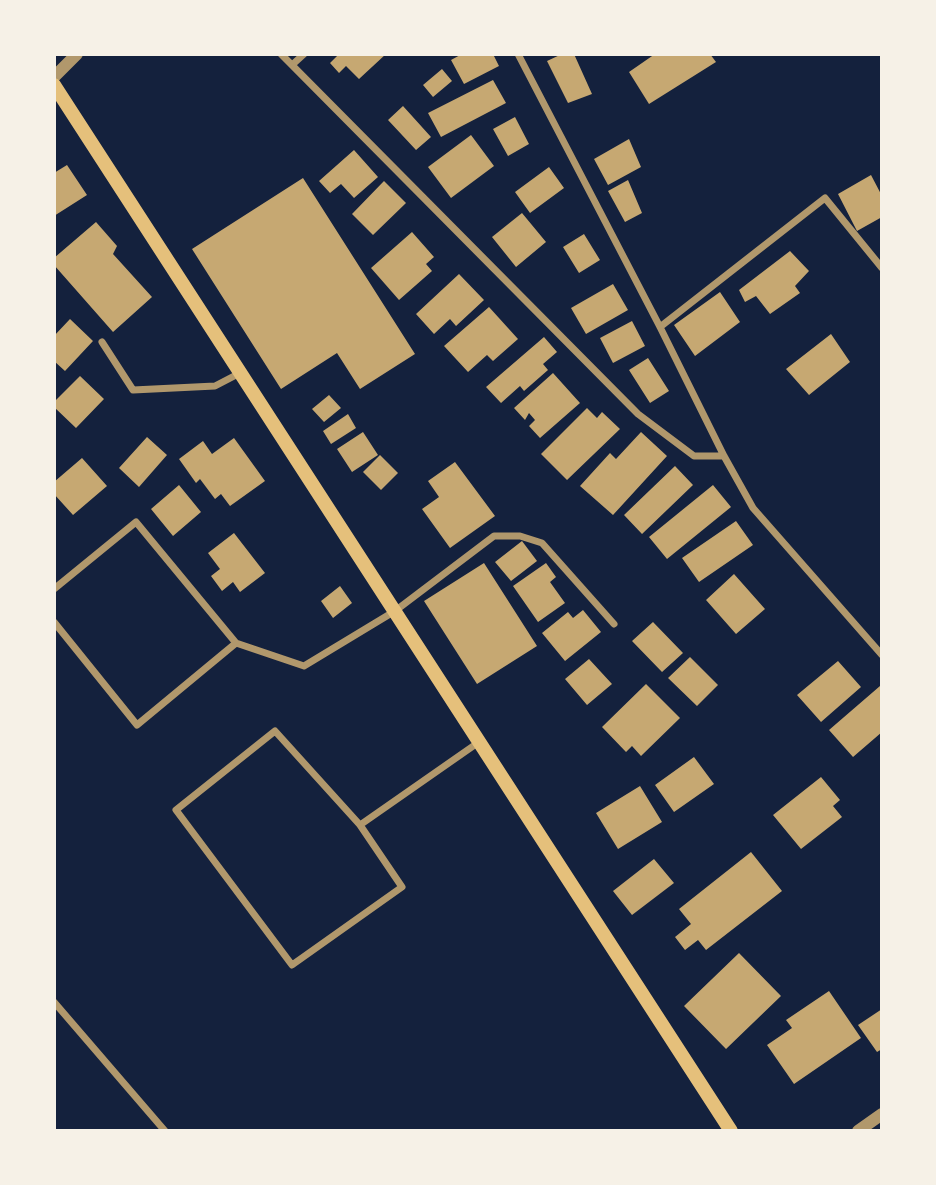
<!DOCTYPE html>
<html>
<head>
<meta charset="utf-8">
<style>
	body { margin:0 }
	#map { position:relative; width:936px; height:1185px; overflow:hidden; background:#14213d; font-family:Signika,sans-serif }
	canvas { display:block }
	.frame { position:absolute; inset:0; border:56px solid #f6f1e7; pointer-events:none }
</style>
</head>
<body>
<div id="map">
<canvas width="936" height="1185"></canvas>
<div class="frame"></div>
</div>
<script>
const context = document.querySelector('canvas').getContext('2d');
context.lineJoin = 'round';
function fillPath(path, color) { context.fillStyle = color; context.fill(path, 'evenodd'); }
const toPath = rows => new Path2D(rows.map(r => 'M' + r).join(''));
function trace(path, color, width, dash) { context.strokeStyle = color; context.lineWidth = width; context.lineCap = dash ? 'butt' : 'round'; context.setLineDash(dash || []); context.stroke(path); }
fillPath(toPath([
	[339,54,386,54,359,79,346,66,339,73,330,63],
	[462,54,493,54,499,66,464,84,451,60],
	[562,54,574,54,592,94,568,103,547,61],
	[655,54,710,54,716,62,649,104,629,72],
	[442,69,452,81,433,97,423,85],
	[493,80,506,103,441,137,428,113],
	[403,106,431,137,416,150,388,120],
	[515,117,529,144,508,156,493,129],
	[471,135,494,166,451,198,428,167],
	[629,139,641,167,608,185,594,159],
	[354,150,378,177,354,198,341,184,330,193,319,181],
	[67,165,87,195,54,216,54,173],
	[549,167,564,188,530,213,515,192],
	[871,175,882,196,882,217,857,231,838,194],
	[303,178,415,354,360,389,337,353,281,389,192,249],
	[628,180,642,213,625,222,608,191],
	[384,181,406,203,373,235,352,214],
	[522,213,546,242,516,267,492,237],
	[96,222,117,246,113,254,152,297,113,332,54,265,54,258],
	[412,232,434,257,426,264,432,271,399,300,371,268],
	[584,234,600,260,579,273,563,247],
	[790,251,809,271,795,286,800,293,770,314,756,296,745,302,739,290],
	[459,274,484,300,456,326,450,319,434,334,416,314],
	[613,284,628,310,586,334,571,308],
	[720,292,740,322,695,356,674,325],
	[489,307,518,339,493,361,487,355,468,372,444,346],
	[70,319,93,341,65,371,54,361,54,336],
	[632,321,645,346,613,363,600,338],
	[831,334,850,362,809,395,786,369],
	[544,337,557,352,543,364,548,370,524,391,520,386,501,403,486,387],
	[648,358,669,391,650,403,629,370],
	[553,373,580,403,540,438,529,426,535,420,529,413,525,420,514,408],
	[80,376,104,399,76,428,54,407,54,402],
	[329,395,341,408,324,422,312,409],
	[587,408,597,418,602,412,620,429,567,480,541,454],
	[348,414,356,428,331,444,323,431],
	[363,432,378,455,352,472,337,449],
	[641,432,667,456,613,515,580,486,610,453,616,459],
	[147,437,167,455,139,487,119,468],
	[234,438,265,481,230,506,221,494,215,499,200,479,196,483,179,459,203,441,212,454],
	[380,455,398,473,381,490,363,472],
	[82,458,107,486,73,515,54,494,54,482],
	[455,462,495,516,450,548,422,509,439,497,428,481],
	[675,466,693,485,642,534,624,515],
	[179,485,201,512,173,536,151,509],
	[713,485,731,507,667,559,649,537],
	[736,521,753,545,699,582,682,558],
	[234,533,265,573,240,592,233,582,222,591,211,576,220,569,208,553],
	[522,541,537,561,511,581,495,562],
	[484,563,537,646,477,684,424,601],
	[546,563,556,577,550,582,565,603,538,622,513,586],
	[734,574,765,609,736,634,706,600],
	[340,586,352,603,333,618,321,601],
	[583,610,601,632,565,661,542,633,568,612,573,618],
	[653,622,683,653,662,672,632,641],
	[690,657,718,685,697,706,668,678],
	[589,659,612,684,587,705,565,679],
	[838,661,861,687,821,722,797,695],
	[646,684,680,718,641,756,632,746,626,752,602,727],
	[880,686,882,688,882,732,853,757,829,730],
	[694,757,714,784,674,812,655,785],
	[821,777,840,800,833,806,842,817,801,849,773,815],
	[640,786,662,822,618,849,596,813],
	[751,852,782,891,706,950,698,940,685,950,675,937,691,924,679,909],
	[654,859,674,883,632,915,613,891],
	[739,953,781,996,726,1049,684,1006],
	[829,991,861,1038,794,1084,767,1045,792,1028,786,1020],
	[882,1009,882,1049,877,1052,858,1025]
]), '#c6a872');
trace(toPath([
	[281,54,638,414,694,456,724,456],
	[518,54,660,327,724,456,753,508,882,655],
	[292,65,304,54],
	[660,327,825,198,882,268],
	[102,342,133,390,215,386,240,373],
	[54,589,136,522,236,643,304,666,395,611,494,536,520,536,542,543,614,624],
	[54,622,137,725,236,643],
	[360,825,275,731,176,810,292,965,402,887,360,825,479,742],
	[54,1002,165,1131]
]), '#b1986c', 7);
trace(toPath([
	[54,77,77,54],
	[858,1131,882,1114]
]), '#b1986c', 12);
trace(toPath([
	[54,85,731,1131]
]), '#e5c07b', 14);
</script>
</body>
</html>
